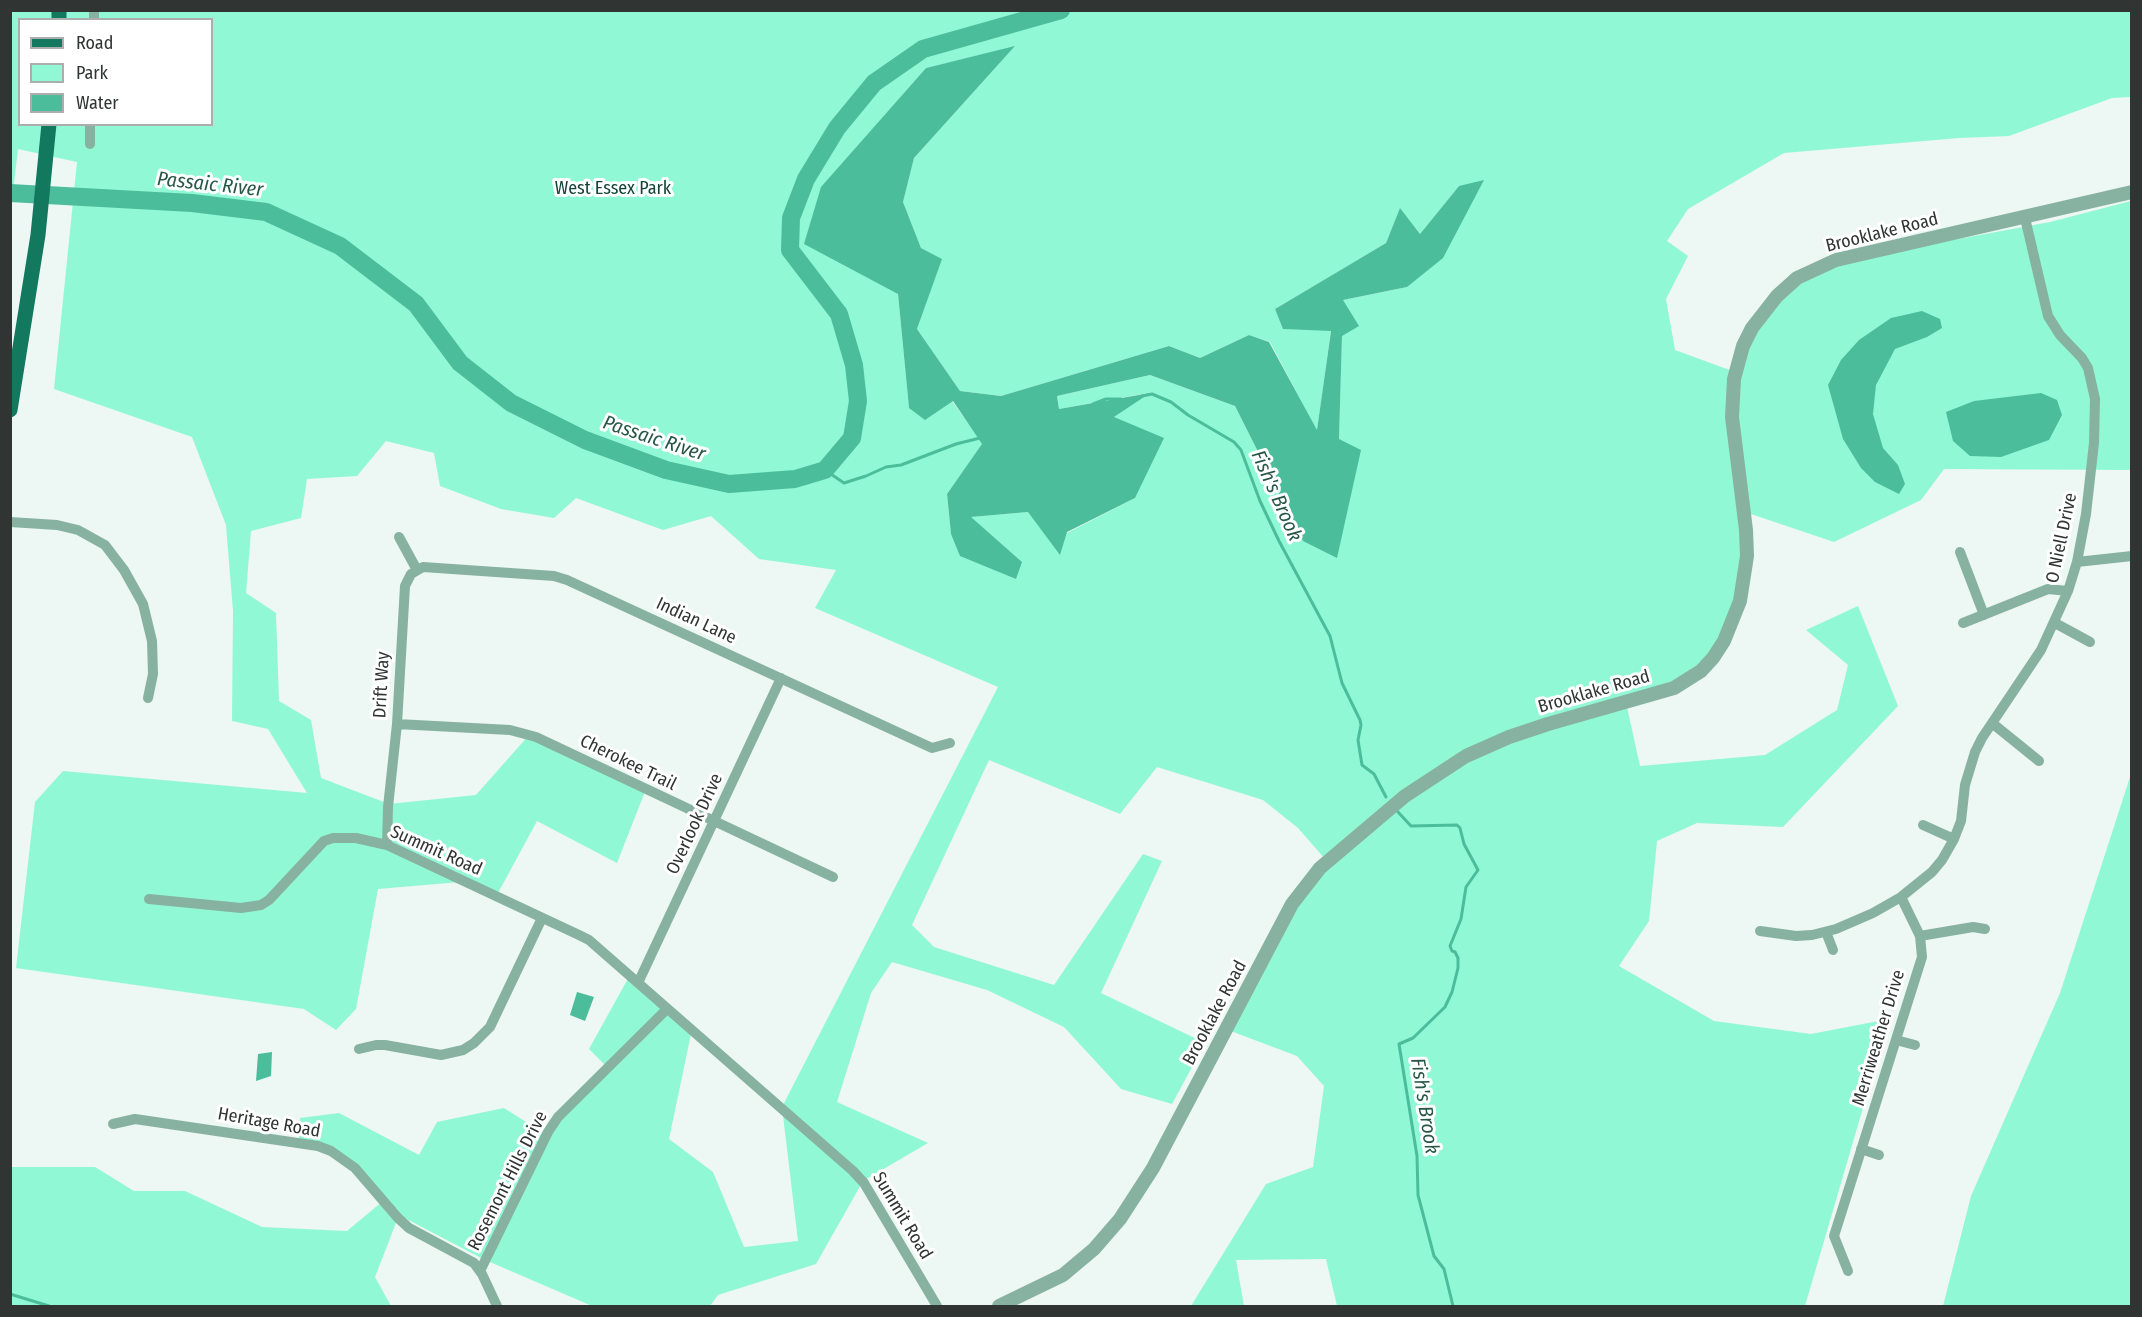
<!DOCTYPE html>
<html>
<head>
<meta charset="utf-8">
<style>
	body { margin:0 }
	#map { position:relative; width:2142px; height:1317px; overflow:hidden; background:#edf7f3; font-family:"Fira Sans Condensed",sans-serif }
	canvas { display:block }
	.frame { position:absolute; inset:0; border:12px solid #303432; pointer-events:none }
	.legend { position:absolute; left:18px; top:18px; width:195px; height:108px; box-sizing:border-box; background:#fff; border:2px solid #acaead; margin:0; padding:8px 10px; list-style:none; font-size:18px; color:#303432 }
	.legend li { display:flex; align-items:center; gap:12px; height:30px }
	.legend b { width:30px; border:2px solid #acaead }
</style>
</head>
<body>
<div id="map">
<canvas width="2142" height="1317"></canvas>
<div class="frame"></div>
<ul class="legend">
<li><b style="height:8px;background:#12795f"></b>Road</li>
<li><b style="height:16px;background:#91f8d5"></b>Park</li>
<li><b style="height:16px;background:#4cbd9b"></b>Water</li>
</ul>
</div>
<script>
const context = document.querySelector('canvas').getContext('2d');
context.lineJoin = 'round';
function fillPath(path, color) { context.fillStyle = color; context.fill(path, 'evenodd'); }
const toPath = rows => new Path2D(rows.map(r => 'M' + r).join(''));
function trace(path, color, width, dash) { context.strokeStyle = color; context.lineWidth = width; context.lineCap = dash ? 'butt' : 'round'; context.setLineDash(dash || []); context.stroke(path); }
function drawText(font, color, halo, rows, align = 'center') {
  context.font = font + ' "Fira Sans Condensed",sans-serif'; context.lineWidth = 6; context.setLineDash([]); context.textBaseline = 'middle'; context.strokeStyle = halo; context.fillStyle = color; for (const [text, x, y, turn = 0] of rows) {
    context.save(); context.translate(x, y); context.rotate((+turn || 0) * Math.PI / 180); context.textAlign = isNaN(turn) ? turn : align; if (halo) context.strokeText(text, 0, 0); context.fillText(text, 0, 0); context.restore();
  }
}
fillPath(toPath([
	[11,11,2131,11,2131,97,2112,98,2009,136,1959,138,1784,153,1688,209,1667,241,1688,256,1666,299,1675,350,1735,372,1772,300,1828,263,2050,222,2131,201,2131,470,1944,469,1921,500,1834,542,1745,512,1743,592,1716,651,1691,677,1625,698,1640,766,1765,755,1837,710,1848,665,1806,630,1858,606,1898,706,1783,827,1697,823,1657,841,1649,921,1619,966,1714,1021,1811,1034,1889,1019,1805,1306,1337,1306,1326,1259,1236,1260,1244,1306,1191,1306,1266,1184,1313,1167,1324,1086,1297,1056,1228,1030,1292,904,1326,860,1298,828,1263,800,1157,767,1120,814,989,760,912,925,934,947,1054,985,1143,854,1162,861,1101,993,1205,1043,1172,1104,1121,1089,1064,1027,987,990,892,962,871,993,837,1102,928,1143,863,1181,816,1264,718,1295,710,1306,592,1306,483,1259,399,1215,375,1277,391,1306,11,1306,11,1167,95,1167,134,1191,185,1191,262,1227,347,1231,383,1201,340,1155,299,1141,300,1118,339,1113,419,1155,437,1122,504,1108,545,1134,607,1067,589,1049,630,975,692,1029,669,1139,713,1172,744,1247,798,1241,782,1107,998,687,815,608,836,570,759,559,711,516,663,530,576,498,554,518,501,509,440,486,434,453,386,441,357,476,307,479,301,518,251,531,246,593,276,613,279,701,311,720,321,778,389,804,476,795,529,735,646,789,617,863,537,821,498,893,472,881,378,889,356,1009,336,1030,304,1009,16,968,35,802,63,771,307,793,268,729,232,721,233,611,226,525,192,437,54,389,77,162,18,149,11,208],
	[20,20,212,20,212,124,20,124],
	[1014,47,914,158,903,202,921,248,941,259,917,329,960,391,1001,396,1169,346,1200,358,1249,335,1270,342,1317,431,1331,330,1284,329,1275,309,1386,243,1400,209,1420,234,1459,186,1407,287,1343,300,1339,439,1303,540,1235,406,1150,375,1057,396,1059,409,1148,393,1114,417,1135,498,1067,533,1028,512,970,517,1022,562,951,534,947,494,983,444,952,401,909,408,898,294,821,188,926,68],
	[2131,774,2131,1306,1943,1306,1971,1196,2060,993]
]), '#91f8d5');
fillPath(toPath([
	[1015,46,914,158,903,202,921,248,942,259,917,329,960,391,1001,396,1169,346,1200,358,1249,335,1269,342,1317,430,1331,331,1283,329,1275,309,1386,243,1400,208,1420,234,1459,186,1484,180,1443,258,1407,287,1343,300,1359,326,1342,336,1339,439,1361,450,1337,558,1303,541,1235,406,1150,375,1057,396,1059,409,1150,393,1114,417,1164,438,1135,498,1067,532,1060,555,1028,512,971,517,1022,562,1016,579,960,556,951,534,947,494,982,444,953,401,925,420,909,408,898,294,804,244,821,187,926,68],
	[1922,311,1940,319,1942,328,1927,337,1895,349,1876,385,1873,414,1883,448,1898,465,1905,484,1899,494,1875,482,1861,468,1843,439,1828,385,1841,360,1859,340,1891,318],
	[2041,393,2057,400,2062,415,2049,440,2001,457,1970,456,1953,441,1946,412,1974,401],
	[577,992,594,997,585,1021,570,1015],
	[272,1052,271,1076,256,1081,258,1054]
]), '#4cbd9b');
trace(toPath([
	[1142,396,1152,394,1171,402,1188,415,1234,442,1241,450,1260,501,1279,541,1330,636,1342,683,1360,720,1361,725,1358,740,1362,765,1374,774,1386,797],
	[1093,404,1106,399,1121,399],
	[825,470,844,483,866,476,886,467,901,465,956,444,980,438],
	[1398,812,1411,826,1457,825,1460,828,1464,844,1478,870,1466,887,1461,919,1450,946,1452,951,1455,952,1458,958,1458,968,1452,992,1445,1007,1413,1038,1399,1044,1417,1156,1418,1195,1434,1256,1444,1269,1453,1306],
	[10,1294,49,1306]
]), '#4cbd9b', 3);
trace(toPath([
	[10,193,192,203,266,212,340,246,416,304,460,363,511,403,585,440,666,470,729,484,795,479,825,470,852,438,858,401,854,365,839,314,790,250,791,218,806,179,837,128,874,83,923,49,1061,10]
]), '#4cbd9b', 18);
trace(toPath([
	[94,20,94,10],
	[90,144,90,124],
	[10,522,57,525,78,530,105,545,124,570,143,604,152,641,153,674,148,698],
	[399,537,417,570],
	[1960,552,1984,615],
	[2077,562,2132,556],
	[1963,623,2048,589,2068,591],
	[2055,623,2090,642],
	[1992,723,2039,761],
	[397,724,510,730,536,737,833,877],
	[1923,825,1954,839],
	[387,845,388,807,397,724,405,586,411,574,423,567,554,576,567,580,932,748,950,743],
	[149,899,241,908,261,905,269,900,324,841,333,838,356,838,387,845,579,935,589,940,853,1171,864,1183,937,1306],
	[1760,931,1796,936,1812,935,1836,929,1873,913,1901,897,1932,872,1942,860,1954,839,1961,821,1965,785,1975,752,1982,738,2041,650,2068,591,2077,562,2086,514,2094,443,2095,399,2088,368,2082,358,2060,335,2048,316,2025,218],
	[1826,932,1833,950],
	[1920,936,1973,927,1985,929],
	[638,983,781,678],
	[1896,1040,1915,1045],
	[359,1049,376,1045,385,1045,441,1055,463,1050,474,1043,490,1027,542,918],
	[113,1124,135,1119,318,1146,331,1151,355,1168,398,1218,409,1228,474,1263,482,1274,497,1306],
	[1861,1149,1879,1155],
	[480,1271,548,1132,558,1117,667,1009],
	[1848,1271,1834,1236,1922,957,1920,936,1901,897]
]), '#87b2a2', 10);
trace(toPath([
	[999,1306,1063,1275,1094,1249,1120,1219,1153,1168,1292,904,1320,868,1405,796,1466,756,1509,737,1548,724,1674,688,1701,671,1713,658,1724,641,1740,601,1747,556,1746,530,1732,417,1734,379,1743,346,1752,328,1777,296,1797,278,1836,260,2132,192]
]), '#87b2a2', 14);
trace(toPath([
	[59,20,59,10],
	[10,410,38,235,49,124]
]), '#12795f', 15);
drawText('18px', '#144436', '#fff', [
	["West Essex Park",613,189]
]);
drawText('18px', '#303432', '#fff', [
	["Brooklake Road",1882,233,-14],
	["O Niell Drive",2062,538,-78],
	["Indian Lane",696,621,25],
	["Drift Way",382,685,-87],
	["Brooklake Road",1594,692,-16],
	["Cherokee Trail",628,763,26],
	["Overlook Drive",695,824,-65],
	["Summit Road",436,851,24],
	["Brooklake Road",1215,1013,-62],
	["Merriweather Drive",1879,1038,-73],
	["Heritage Road",269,1123,10],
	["Rosemont Hills Drive",508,1181,-63],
	["Summit Road",902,1216,59]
]);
drawText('italic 20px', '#285748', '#fff', [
	["Passaic River",210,185,6],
	["Passaic River",654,439,18],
	["Fish's Brook",1276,496,66],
	["Fish's Brook",1424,1106,81]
]);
</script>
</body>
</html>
